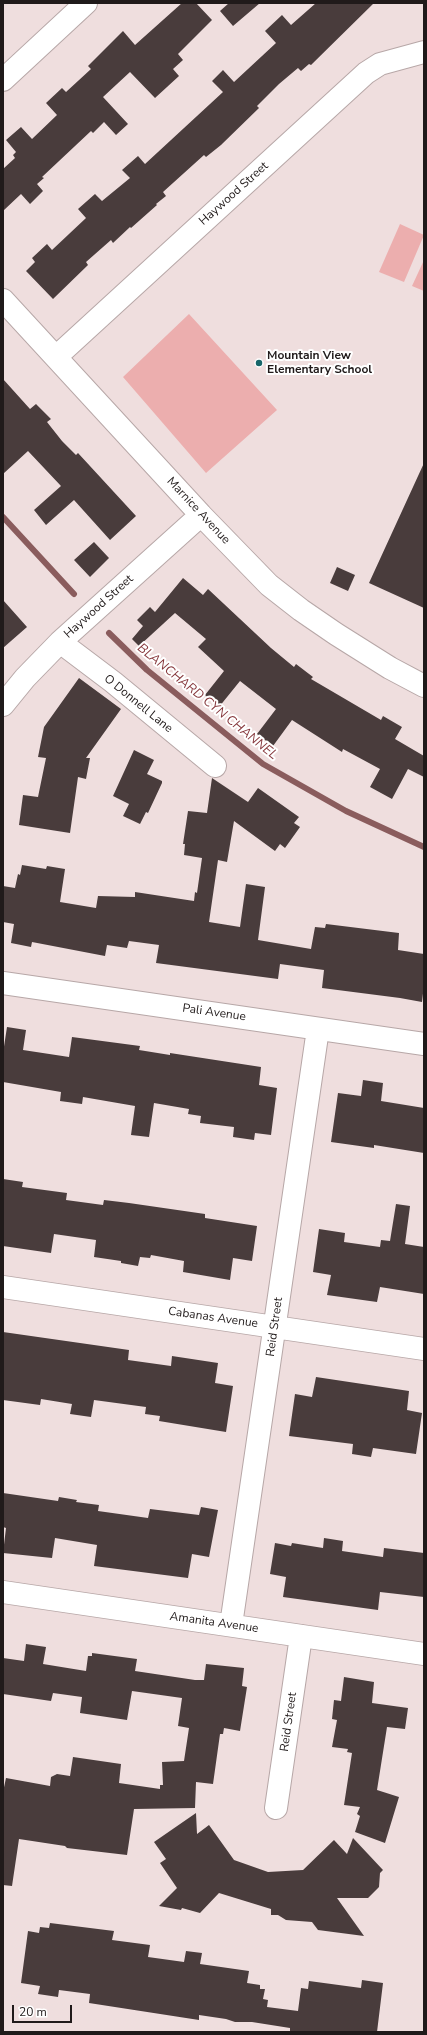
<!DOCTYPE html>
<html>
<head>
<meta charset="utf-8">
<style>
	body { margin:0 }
	#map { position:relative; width:427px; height:2035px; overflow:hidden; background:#efdede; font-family:"Nunito Sans",sans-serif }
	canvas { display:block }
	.frame { position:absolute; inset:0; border:4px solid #201a1a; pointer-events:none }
	.scale { position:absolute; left:12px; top:2005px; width:60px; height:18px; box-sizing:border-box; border:2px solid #201a1a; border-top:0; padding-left:5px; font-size:12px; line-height:14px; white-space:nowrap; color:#201a1a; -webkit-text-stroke:3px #fff; paint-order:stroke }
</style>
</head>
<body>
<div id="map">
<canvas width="427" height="2035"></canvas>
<div class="frame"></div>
<div class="scale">20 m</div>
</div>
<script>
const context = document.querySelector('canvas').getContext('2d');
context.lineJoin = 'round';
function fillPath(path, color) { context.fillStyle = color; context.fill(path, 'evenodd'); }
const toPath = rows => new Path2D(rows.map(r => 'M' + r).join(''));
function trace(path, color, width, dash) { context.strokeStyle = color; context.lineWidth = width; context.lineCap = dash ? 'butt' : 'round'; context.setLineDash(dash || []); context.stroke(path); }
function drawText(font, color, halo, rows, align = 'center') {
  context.font = font + ' "Nunito Sans",sans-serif'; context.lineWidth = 4; context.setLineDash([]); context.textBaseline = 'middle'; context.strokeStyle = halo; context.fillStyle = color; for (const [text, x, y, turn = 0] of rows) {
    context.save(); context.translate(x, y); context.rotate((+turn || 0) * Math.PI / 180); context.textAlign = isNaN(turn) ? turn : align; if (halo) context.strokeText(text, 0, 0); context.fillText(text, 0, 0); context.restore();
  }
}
fillPath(toPath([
	[400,224,424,235,404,282,379,272],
	[424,260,424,291,412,286],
	[189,314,277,410,206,473,123,377]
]), '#ecaeae');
trace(toPath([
	[3,517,74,594],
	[109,633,147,670,263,764,346,811,424,847]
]), '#8a5c5d', 6);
fillPath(toPath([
	[182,3,196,3,212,20,178,54,183,60,173,69,179,76,155,98,130,72,103,97,128,124,116,135,104,122,93,133,91,131,42,177,44,178,37,184,43,191,30,204,21,194,3,211,3,169,15,158,13,155,16,152,6,140,21,127,32,139,57,115,46,103,62,88,66,92,91,69,88,66,123,31,135,45],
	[229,3,260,3,233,26,220,11],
	[316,3,374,3,311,65,309,64,301,71,298,68,279,84,257,106,259,108,221,145,206,157,204,155,163,192,166,196,156,204,157,205,131,228,130,227,113,243,111,240,86,262,88,265,53,299,26,271,35,262,32,258,47,244,52,250,86,218,78,209,95,194,102,201,130,178,122,170,138,156,145,164,223,92,212,81,223,70,234,82,276,43,265,31,282,15,291,25],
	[3,379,30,409,36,404,51,419,47,422,62,441,76,455,78,453,136,516,110,540,74,500,46,525,34,510,61,486,28,451,3,474],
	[424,463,424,608,369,583],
	[94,542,109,558,90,577,74,560],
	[337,567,355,575,348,591,330,583],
	[183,578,203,595,208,589,271,648,294,667,296,664,313,677,311,679,381,720,383,716,402,727,395,739,424,756,424,777,408,769,392,799,370,787,380,769,343,749,342,752,292,720,273,746,257,734,276,709,240,681,219,707,205,695,224,671,198,647,206,639,175,613,139,646,132,639,143,626,137,620,150,607,155,612],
	[3,600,27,627,3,648],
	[79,678,121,709,86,758,90,758,86,779,78,777,70,833,19,825,23,795,38,797,46,758,38,757,44,727],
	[134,750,154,760,147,774,162,781,162,783,148,813,146,812,140,824,123,816,129,804,113,796],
	[212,778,248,802,258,788,299,817,294,823,300,827,285,848,280,844,275,851,234,821,227,862,218,860,209,922,240,927,246,884,265,887,258,940,311,949,315,927,325,928,326,924,399,933,398,950,424,954,424,985,422,1002,400,998,322,988,324,970,280,964,278,979,156,963,159,945,129,941,127,948,107,945,105,956,32,942,31,947,11,943,14,924,3,922,3,886,15,888,18,874,20,875,22,865,46,869,47,866,65,869,60,902,96,908,98,896,135,897,135,892,194,901,195,892,197,893,202,858,184,855,185,844,183,844,188,811,207,813],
	[7,1027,26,1030,23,1050,69,1057,72,1037,140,1046,139,1050,170,1055,170,1053,261,1067,259,1085,277,1088,271,1135,255,1133,254,1140,233,1137,234,1127,200,1123,201,1116,188,1114,189,1109,154,1103,149,1137,131,1135,135,1106,83,1097,82,1104,60,1101,61,1092,3,1082,3,1053],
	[363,1080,383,1083,381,1101,424,1108,424,1153,374,1145,374,1148,331,1142,338,1093,361,1096],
	[3,1179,23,1182,22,1187,67,1193,66,1200,103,1205,104,1200,129,1203,205,1214,205,1218,257,1226,252,1261,233,1258,230,1280,183,1272,184,1261,151,1255,150,1258,140,1257,138,1266,121,1263,121,1261,94,1257,96,1240,54,1234,51,1253,3,1246],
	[396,1204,410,1206,405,1244,424,1247,424,1294,380,1287,377,1302,327,1295,331,1275,313,1272,319,1229,345,1233,344,1242,380,1247,381,1240,390,1241],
	[3,1332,129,1350,128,1360,171,1366,172,1356,218,1363,215,1383,233,1386,226,1432,159,1421,160,1416,145,1414,146,1407,94,1400,91,1417,70,1414,72,1404,41,1399,40,1405,3,1400],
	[316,1377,409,1391,407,1410,422,1413,416,1454,373,1448,371,1457,352,1454,353,1444,289,1436,295,1394,312,1397],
	[3,1493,58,1501,59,1497,77,1500,76,1502,99,1505,98,1511,148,1518,150,1509,199,1515,201,1507,218,1510,209,1557,192,1554,188,1578,94,1566,97,1545,55,1538,52,1558,3,1553,6,1528,3,1527],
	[324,1538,343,1541,342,1551,383,1557,384,1548,424,1553,424,1597,380,1592,378,1610,283,1597,286,1577,270,1574,275,1543,291,1546,292,1543,323,1548],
	[26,1644,46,1647,43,1664,86,1671,88,1656,92,1656,92,1653,137,1659,135,1671,195,1680,204,1680,206,1664,244,1668,242,1686,247,1687,240,1731,224,1728,223,1734,220,1734,213,1784,196,1782,195,1808,134,1809,127,1855,67,1848,65,1846,19,1839,12,1886,3,1885,3,1792,6,1778,50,1786,51,1777,57,1774,70,1776,73,1757,121,1764,119,1783,160,1789,160,1785,163,1785,162,1762,184,1761,189,1728,178,1726,182,1698,132,1691,127,1720,80,1713,82,1697,53,1693,51,1701,3,1694,3,1658,24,1661],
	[344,1677,374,1682,372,1703,408,1708,405,1729,387,1727,377,1790,399,1797,385,1843,355,1832,360,1816,357,1814,360,1807,344,1805,352,1753,347,1752,348,1749,332,1747,337,1720,332,1719,334,1700,341,1701],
	[196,1813,197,1834,209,1825,234,1860,268,1872,303,1870,334,1840,347,1854,353,1838,383,1870,380,1873,379,1887,368,1898,337,1898,364,1936,318,1930,312,1922,286,1920,278,1915,271,1915,271,1909,219,1893,200,1913,182,1908,181,1910,159,1906,177,1888,160,1863,166,1859,154,1842],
	[50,1923,114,1931,112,1940,150,1945,148,1957,184,1962,186,1951,202,1953,200,1964,249,1971,247,1983,260,1985,260,1989,265,1989,263,1999,268,2000,267,2007,298,2011,301,1988,308,1989,309,1981,361,1988,362,1980,383,1983,377,2032,290,2032,290,2028,252,2022,235,2022,226,2019,199,2015,199,2020,89,2003,90,1994,59,1990,58,1997,38,1994,40,1986,21,1983,28,1931,39,1933,40,1927,49,1928]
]), '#493c3c');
const minor = toPath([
	[3,80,86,3],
	[3,300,201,515,269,585,301,610,336,634,390,668,424,686],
	[56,357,366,73,380,64,424,52],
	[60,642,113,682,215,766],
	[3,705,25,678,60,642,201,515],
	[3,983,424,1044],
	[3,1287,424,1349],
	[3,1592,424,1654],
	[231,1625,318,1029],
	[276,1808,301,1636]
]);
trace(minor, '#b7a7a7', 24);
trace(minor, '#fff', 22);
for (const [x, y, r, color] of [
	[259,363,4,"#176569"]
]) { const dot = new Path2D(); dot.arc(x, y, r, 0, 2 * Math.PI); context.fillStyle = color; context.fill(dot); trace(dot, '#fff', 1.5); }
drawText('12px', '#201a1a', '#fff', [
	["Haywood Street",234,194,-42],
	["Marnice Avenue",198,511,47],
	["Haywood Street",99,607,-42],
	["O Donnell Lane",138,704,39],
	["Pali Avenue",214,1013,8],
	["Cabanas Avenue",213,1318,8],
	["Reid Street",275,1327,-82],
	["Amanita Avenue",214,1623,8],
	["Reid Street",289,1722,-82]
]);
drawText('bold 12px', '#201a1a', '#fff', [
	["Mountain View",267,356],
	["Elementary School",267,370]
], 'left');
drawText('italic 13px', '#86373c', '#fff', [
	["BLANCHARD CYN CHANNEL",207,702,39]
]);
</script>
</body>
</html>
